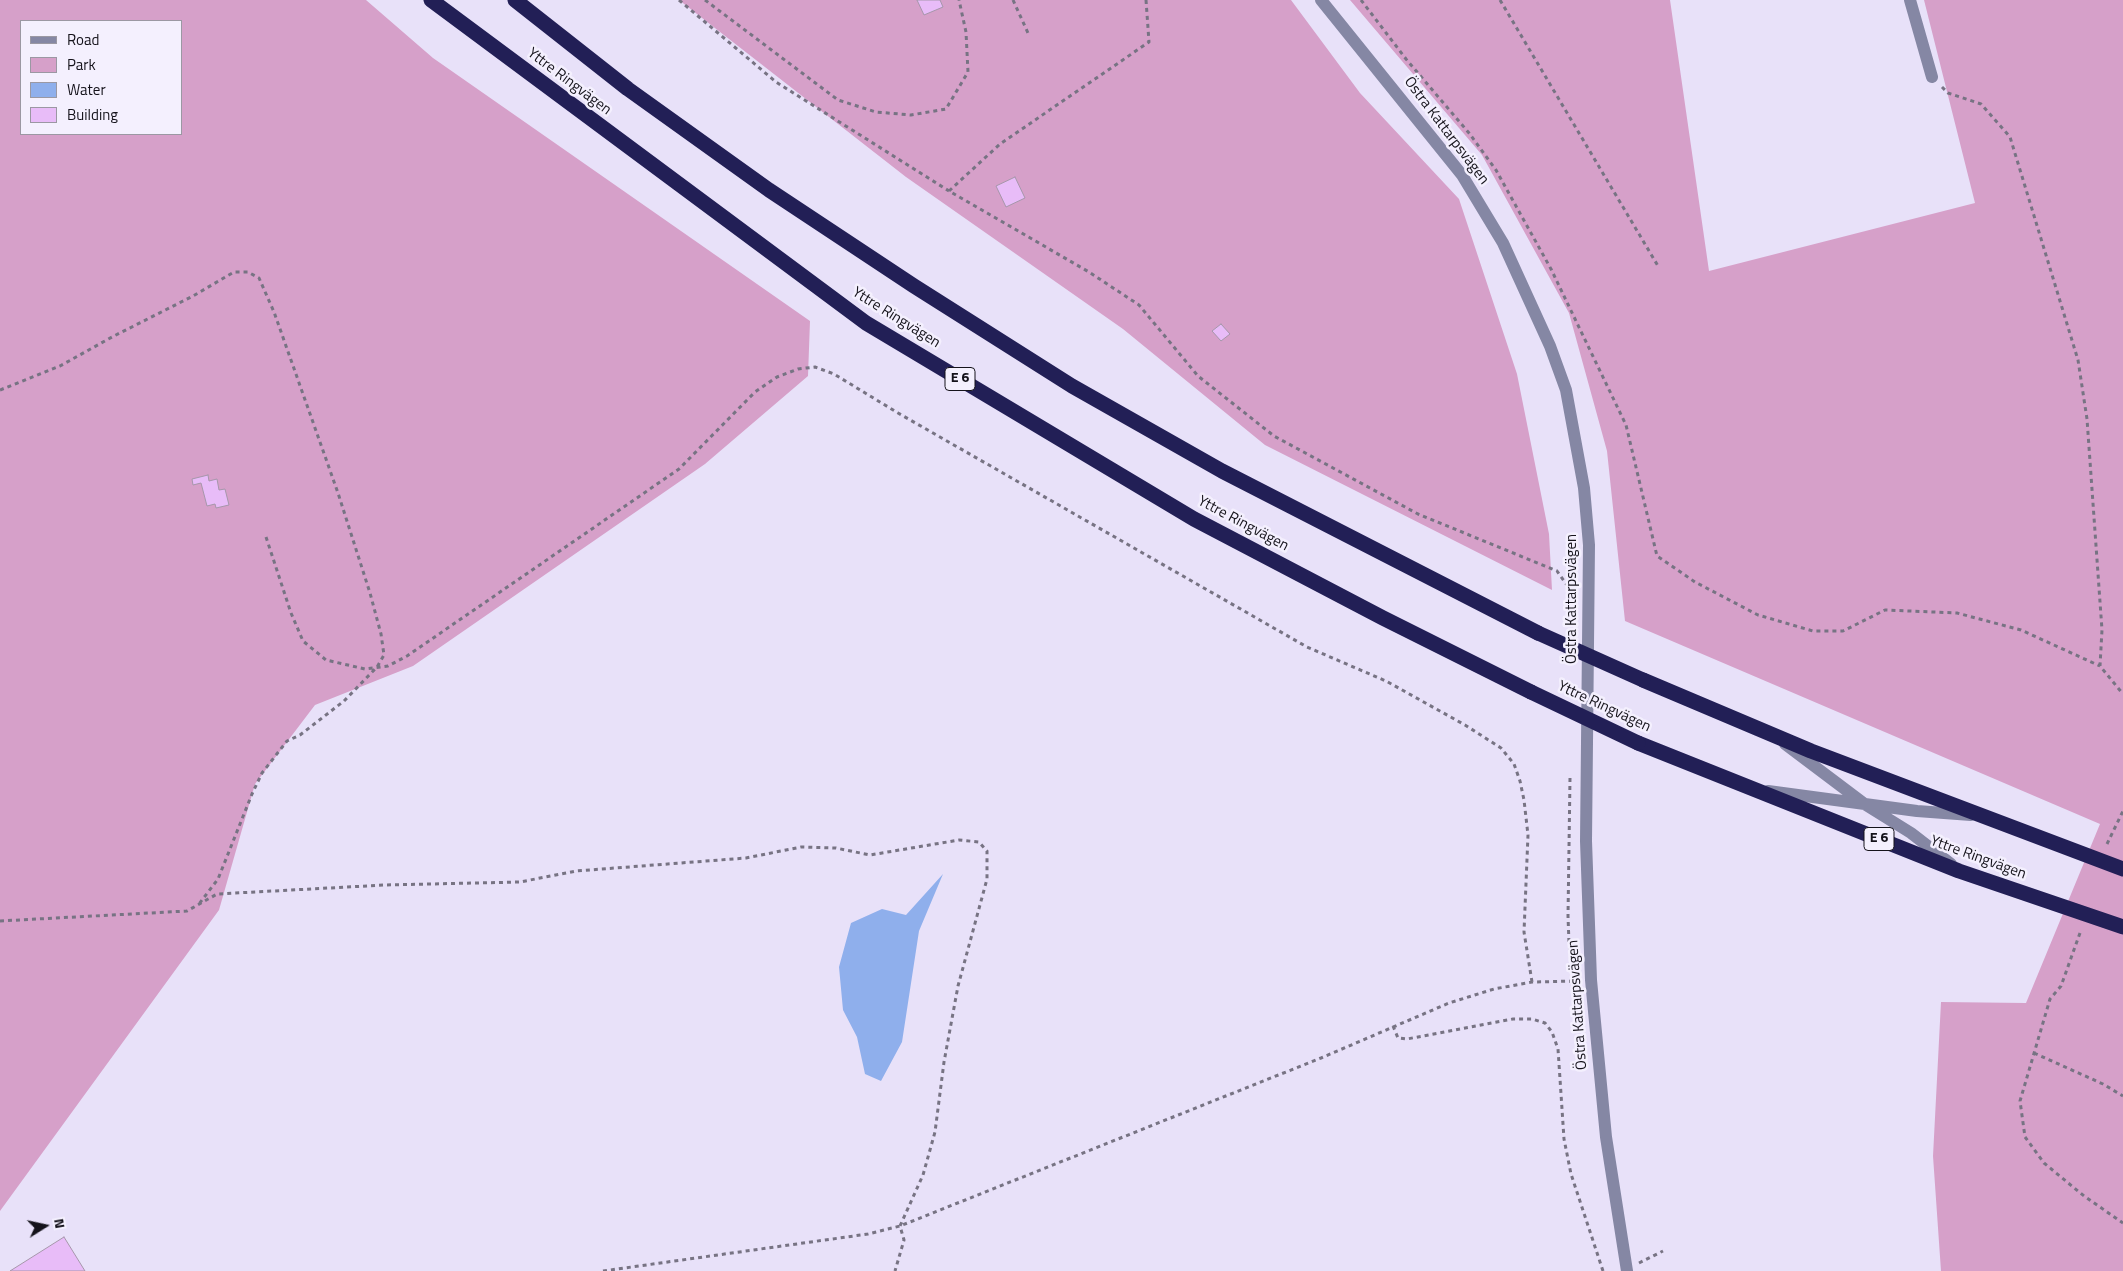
<!DOCTYPE html>
<html>
<head>
<meta charset="utf-8">
<style>
	body { margin:0 }
	#map { position:relative; width:2123px; height:1271px; overflow:hidden; background:#e8e1f9; font-family:"Titillium Web",sans-serif }
	canvas { display:block }
	.legend { position:absolute; left:20px; top:20px; width:162px; height:115px; box-sizing:border-box; background:#f4f0fe; border:1px solid #9b98a3; margin:0; padding:6px 9px; list-style:none; font-size:15px; color:#15131b }
	.legend li { display:flex; align-items:center; gap:10px; height:25px }
	.legend b { width:25px; border:1px solid #9b98a3 }
	.north { position:absolute; left:20px; top:1201px; width:50px; height:50px; -webkit-text-stroke:4px #f4f0fe; paint-order:stroke; rotate:80deg; font-size:14px; font-weight:700; line-height:20px; text-align:center; color:#15131b }
	.north::after { content:''; display:block; margin:auto; width:18px; height:22px; background:#15131b; clip-path:polygon(50% 0,100% 100%,50% 72%,0 100%) }
</style>
</head>
<body>
<div id="map">
<canvas width="2123" height="1271"></canvas>
<ul class="legend">
<li><b style="height:6px;background:#8587a4"></b>Road</li>
<li><b style="height:14px;background:#d6a0c9"></b>Park</li>
<li><b style="height:14px;background:#8fafec"></b>Water</li>
<li><b style="height:14px;background:#e8bcf8"></b>Building</li>
</ul>
<div class="north">N</div>
</div>
<script>
const context = document.querySelector('canvas').getContext('2d');
context.lineJoin = 'round';
function fillPath(path, color) { context.fillStyle = color; context.fill(path, 'evenodd'); }
const toPath = rows => new Path2D(rows.map(r => 'M' + r).join(''));
function trace(path, color, width, dash) { context.strokeStyle = color; context.lineWidth = width; context.lineCap = dash ? 'butt' : 'round'; context.setLineDash(dash || []); context.stroke(path); }
function drawText(font, color, halo, rows, align = 'center') {
  context.font = font + ' "Titillium Web",sans-serif'; context.lineWidth = 5; context.setLineDash([]); context.textBaseline = 'middle'; context.strokeStyle = halo; context.fillStyle = color; for (const [text, x, y, turn = 0] of rows) {
    context.save(); context.translate(x, y); context.rotate((+turn || 0) * Math.PI / 180); context.textAlign = isNaN(turn) ? turn : align; if (halo) context.strokeText(text, 0, 0); context.fillText(text, 0, 0); context.restore();
  }
}
fillPath(toPath([
	[0,0,366,0,433,58,810,321,808,376,705,464,413,666,315,705,255,784,219,910,0,1211],
	[21,21,181,21,181,134,21,134],
	[679,0,1291,0,1360,93,1459,199,1517,374,1549,534,1552,590,1265,445,1123,329,906,177],
	[1350,0,1670,0,1709,271,1975,203,1924,0,2123,0,2123,1271,1941,1271,1933,1156,1941,1002,2026,1003,2100,824,1625,621,1607,451,1569,313,1482,155]
]), '#d6a0c9');
fillPath(toPath([
	[943,874,919,931,902,1042,881,1081,865,1074,857,1037,843,1010,839,967,851,923,882,909,906,915]
]), '#8fafec');
const building = toPath([
	[917,0,940,0,943,7,924,15,917,0],
	[1015,177,1025,198,1006,207,996,186,1015,177],
	[1221,324,1230,334,1221,341,1212,331,1221,324],
	[208,475,209,481,217,479,219,490,225,489,229,505,216,508,215,504,207,506,201,483,193,485,192,479,208,475],
	[64,1237,85,1271,10,1271,64,1237]
]);
fillPath(building, '#e8bcf8');
trace(building, '#a697ab', 1);
trace(toPath([
	[679,0,776,82,949,191],
	[705,0,838,100,876,112,911,115,946,109,968,72,966,32,959,0],
	[1013,0,1028,33],
	[1146,0,1149,42,1000,144,949,191,1089,272,1139,305,1198,376,1274,436,1418,514,1557,571,1569,588,1572,604],
	[1361,0,1406,59,1469,133,1496,170,1551,269,1626,425,1657,556,1695,582,1758,615,1813,631,1843,631,1885,610,1957,613,2021,630,2100,666],
	[1500,0,1658,266],
	[1942,87,1948,93,1981,104,2010,137,2078,360,2087,419,2102,630,2100,666,2123,694],
	[0,390,60,366,112,337,193,296,234,272,248,272,259,278,274,312,338,493,370,593,381,634,384,655,377,667,344,701,300,735,287,741,262,773,252,794,218,879,199,904],
	[266,537,291,613,303,641,326,660,365,669,388,666,407,656,679,469,755,392,777,377,798,369,815,367,834,374,898,413,1307,647,1386,681,1465,725,1501,748,1514,764,1520,781,1524,800,1528,835,1524,932,1532,982],
	[1570,778,1568,916,1569,943,1575,978],
	[2107,844,2123,811],
	[0,921,187,911,217,894,385,885,520,882,576,871,746,858,801,847,836,848,870,855,959,840,979,842,987,851,987,879,958,986,944,1062,935,1132,923,1175,900,1226,904,1240,895,1271],
	[2080,933,2061,986,2050,999,2020,1101,2025,1137,2044,1163,2084,1196,2123,1223],
	[1393,1026,1398,1038,1407,1039,1513,1019,1532,1019,1545,1023,1552,1032,1558,1049,1564,1139,1571,1174,1603,1271],
	[2034,1053,2103,1084,2123,1096],
	[1639,1263,1663,1251],
	[603,1271,868,1234,900,1226,1321,1058,1449,1003,1494,989,1532,982,1578,981]
]), '#777383', 3, [4, 4]);
trace(toPath([
	[1321,0,1462,175,1503,243,1550,346,1566,390,1584,488,1589,545,1586,841,1591,980,1606,1137,1627,1271],
	[1910,0,1932,77],
	[1785,744,1866,805,1911,833,1951,864],
	[1768,791,1917,811,1971,815]
]), '#8587a4', 12);
trace(toPath([
	[431,0,866,323,1194,519,1383,618,1531,692],
	[515,0,628,89,769,190,914,286,1072,386,1222,471,1538,633],
	[1643,680,1811,751,2123,869],
	[1638,743,1959,871,2123,927]
]), '#221f56', 15);
trace(toPath([
	[1538,633,1643,680],
	[1531,692,1638,743]
]), '#221f56', 15);
for (const [x, y, w] of [
	[960,379,30],
	[1879,839,30]
]) { const box = new Path2D(); box.roundRect(x - w / 2, y - 11.5, w, 23, 4); context.fillStyle = '#f4f0fe'; context.fill(box); trace(box, '#15131b', 1); }
drawText('bold 14px', '#15131b', null, [
	["E 6",960,379],
	["E 6",1879,839]
]);
drawText('15px', '#15131b', '#f4f0fe', [
	["Yttre Ringvägen",569,82,37],
	["Östra Kattarpsvägen",1446,131,53],
	["Yttre Ringvägen",896,318,32],
	["Yttre Ringvägen",1243,524,28],
	["Östra Kattarpsvägen",1572,599,-90],
	["Yttre Ringvägen",1604,707,25],
	["Yttre Ringvägen",1978,858,20],
	["Östra Kattarpsvägen",1578,1005,-94]
]);
</script>
</body>
</html>
